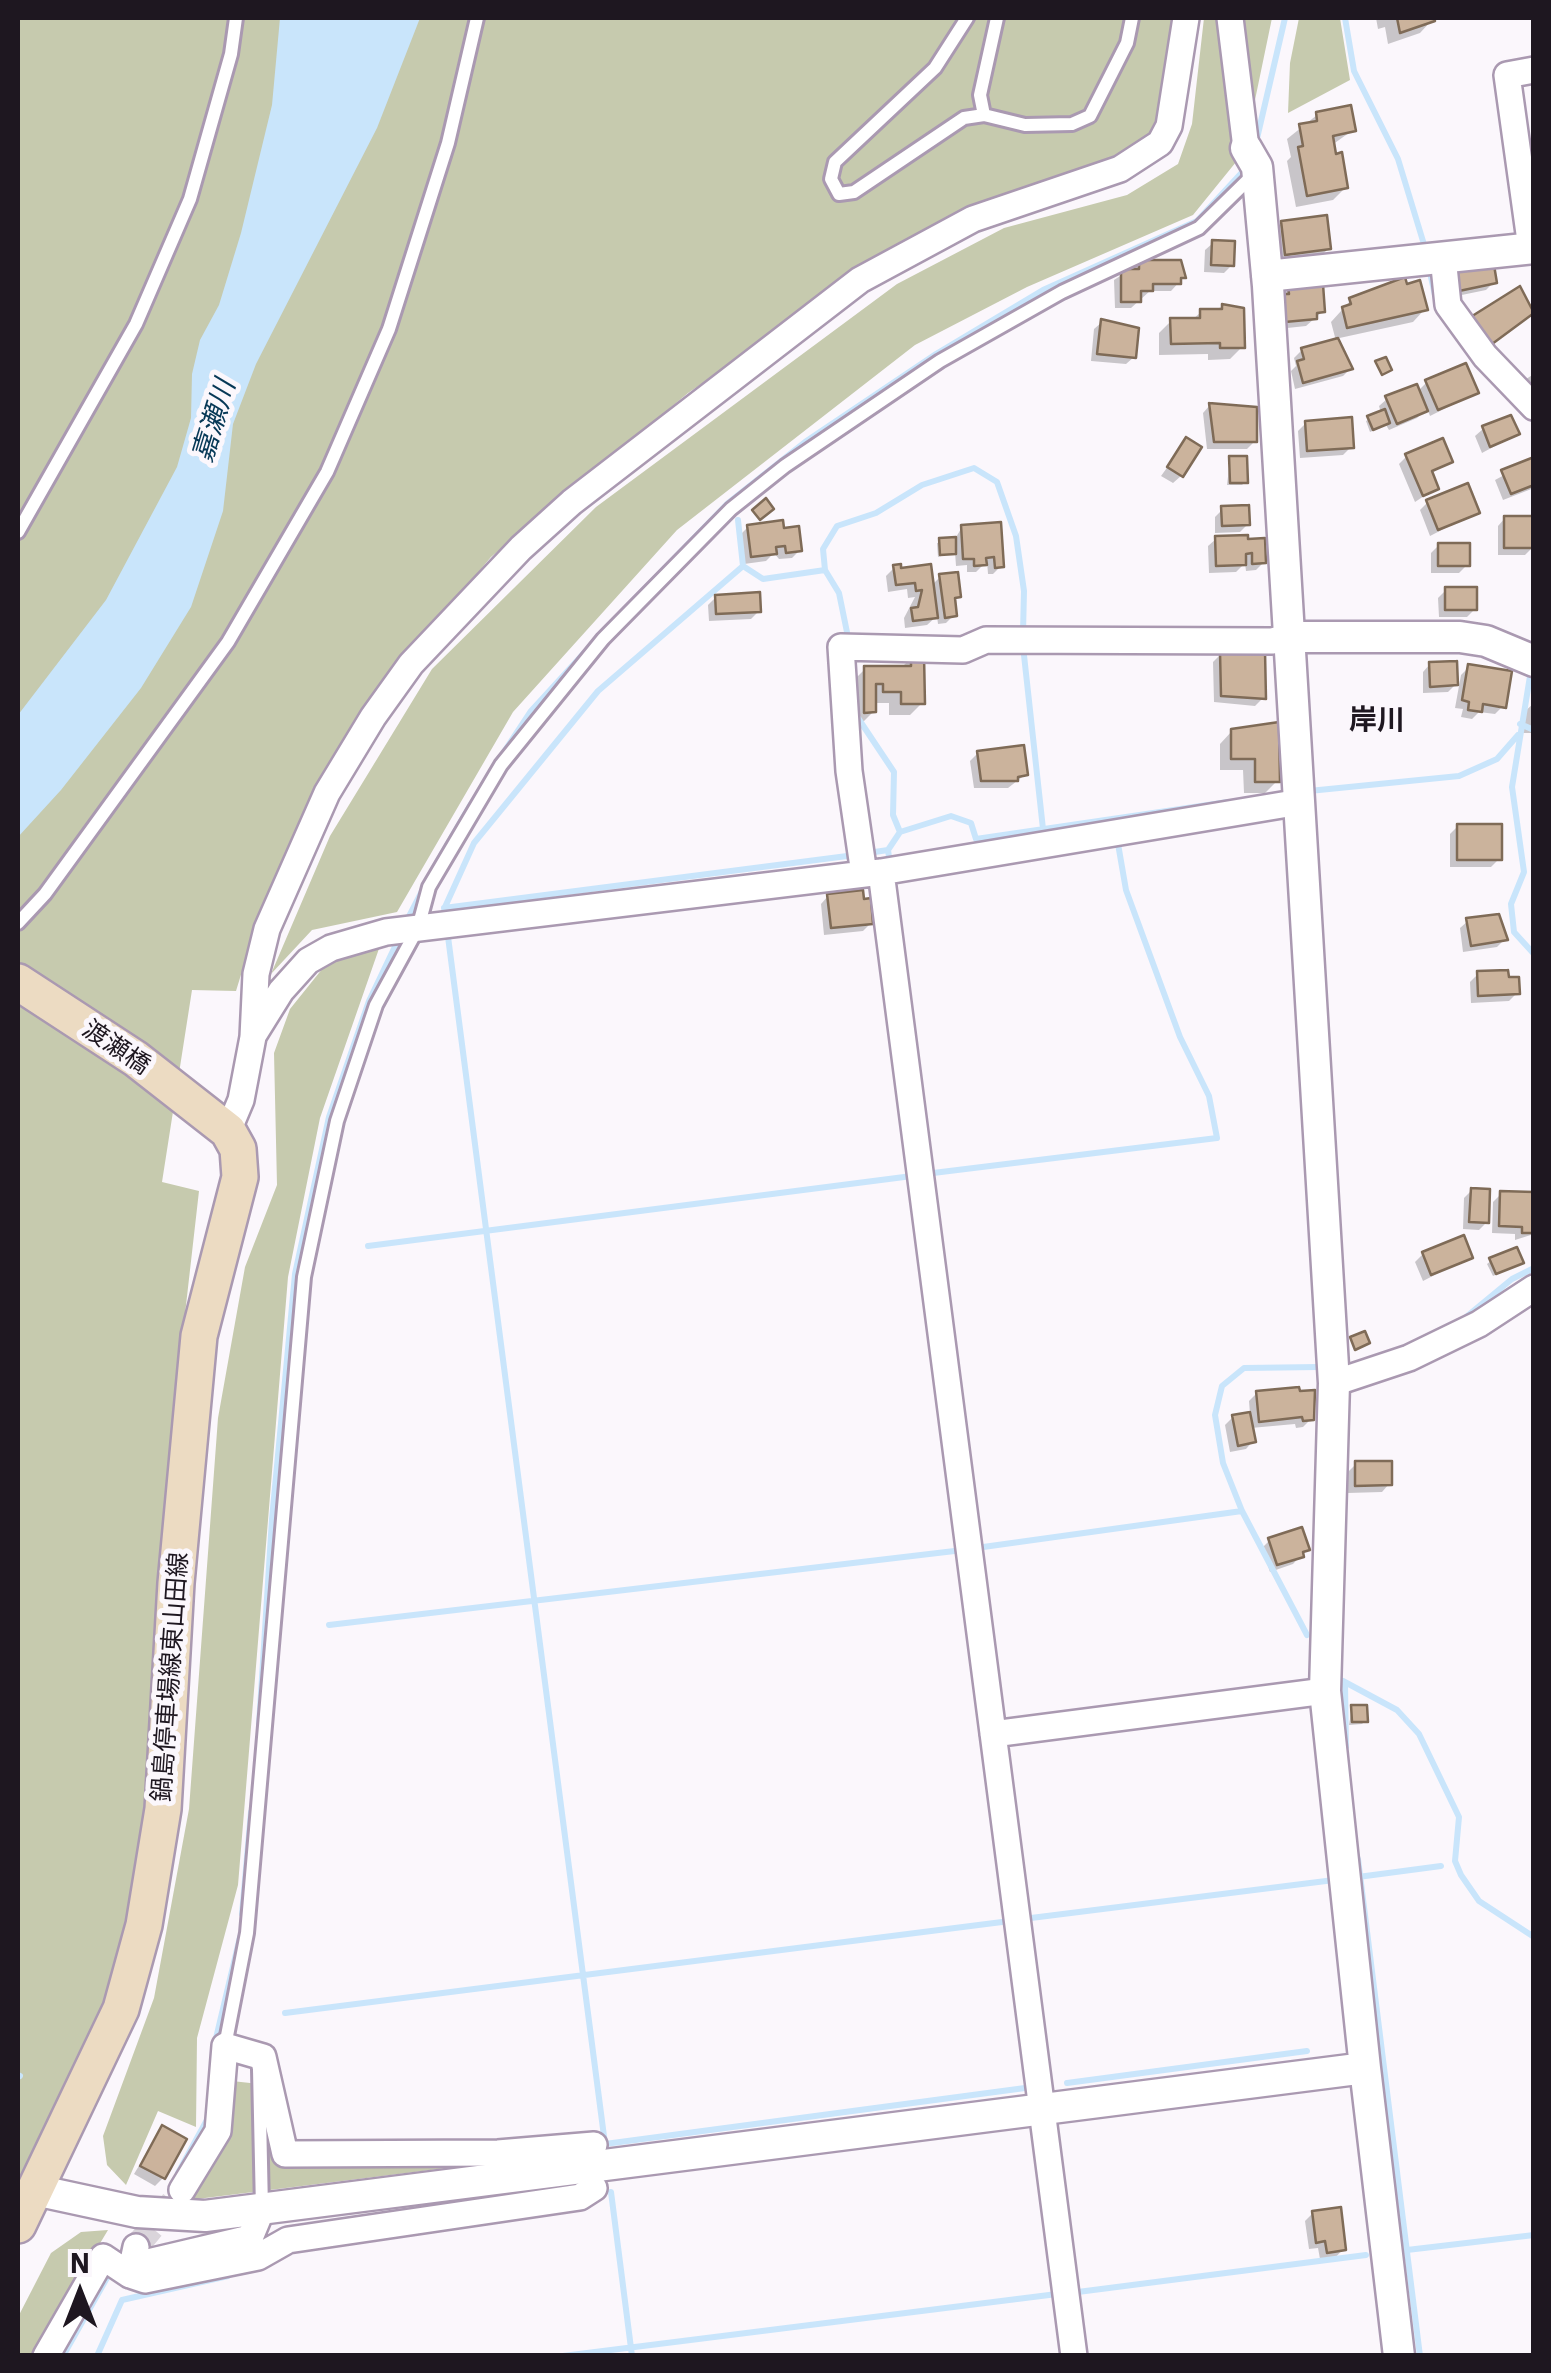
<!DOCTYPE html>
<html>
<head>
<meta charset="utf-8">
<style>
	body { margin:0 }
	#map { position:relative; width:1551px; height:2373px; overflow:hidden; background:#fbf7fc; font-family:"IBM Plex Sans",sans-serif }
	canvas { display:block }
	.frame { position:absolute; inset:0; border:20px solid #1e1720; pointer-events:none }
	.north { position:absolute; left:30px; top:2243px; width:100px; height:100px; -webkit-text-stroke:8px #fbf7fc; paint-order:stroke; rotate:0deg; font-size:28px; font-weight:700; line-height:40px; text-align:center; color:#1e1720 }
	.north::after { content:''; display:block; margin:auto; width:35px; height:45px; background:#1e1720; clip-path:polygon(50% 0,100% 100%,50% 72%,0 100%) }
</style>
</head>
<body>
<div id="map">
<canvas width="1551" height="2373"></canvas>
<div class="frame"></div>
<div class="north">N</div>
</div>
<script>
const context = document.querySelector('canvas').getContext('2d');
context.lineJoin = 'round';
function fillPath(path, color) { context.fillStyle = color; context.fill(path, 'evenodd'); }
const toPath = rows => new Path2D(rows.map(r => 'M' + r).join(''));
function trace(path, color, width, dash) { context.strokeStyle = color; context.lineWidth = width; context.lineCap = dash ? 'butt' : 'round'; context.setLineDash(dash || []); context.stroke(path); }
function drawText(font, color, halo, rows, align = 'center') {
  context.font = font + ' "IBM Plex Sans","Noto Sans JP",sans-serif'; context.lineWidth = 10; context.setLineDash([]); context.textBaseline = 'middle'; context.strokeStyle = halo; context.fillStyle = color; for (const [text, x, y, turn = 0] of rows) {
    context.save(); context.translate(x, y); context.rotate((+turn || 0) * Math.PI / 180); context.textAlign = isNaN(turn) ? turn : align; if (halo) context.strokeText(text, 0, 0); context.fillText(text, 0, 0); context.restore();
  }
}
fillPath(toPath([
	[18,18,1174,18,1156,133,1132,156,895,252,688,393,491,557,381,688,316,789,258,919,236,991,192,990,162,1182,199,1191,177,1384,151,1763,130,1922,93,2036,18,2190],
	[1204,18,1220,18,1236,162,1193,215,1027,287,915,345,677,530,513,712,397,912,312,930,271,974,330,836,432,669,596,507,897,284,1004,228,1127,195,1178,164,1192,124],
	[1237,18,1272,18,1250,124],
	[1299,18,1340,18,1350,80,1288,113,1290,63],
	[382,940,320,1118,288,1277,238,1885,197,2038,196,2127,158,2111,126,2185,107,2165,103,2136,154,1998,189,1809,218,1418,245,1267,277,1185,274,1053,290,1009,327,963],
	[232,2081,259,2084,284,2164,463,2166,189,2200],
	[108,2230,33,2355,18,2356,18,2317,51,2253,81,2232]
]), '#c6caae');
fillPath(toPath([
	[280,18,420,18,377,128,256,364,233,424,223,511,191,607,141,688,61,790,18,837,18,715,106,600,177,467,191,418,192,374,200,340,219,305,241,233,272,105]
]), '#c9e5fb');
fillPath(toPath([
	[1376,18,1432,18,1432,20,1420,33,1388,44,1385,27,1378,29],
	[1317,115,1353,130,1332,145,1346,187,1333,200,1296,207,1287,161,1291,157,1287,139],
	[1282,223,1329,248,1321,256,1278,261,1274,231],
	[1213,243,1232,265,1224,273,1204,272,1205,250],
	[1140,263,1183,278,1171,291,1150,291,1131,308,1115,308,1114,280],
	[1458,272,1494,282,1486,290,1452,297,1450,280],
	[1289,289,1323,311,1306,326,1278,329,1282,297],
	[1351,300,1425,309,1413,322,1335,339,1350,369,1343,376,1295,389,1291,371,1296,366,1294,358,1302,350,1336,341,1331,322],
	[1223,307,1242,347,1230,359,1208,360,1208,354,1159,355,1159,333,1171,321,1192,320,1201,312],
	[1102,322,1134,357,1126,364,1091,361,1094,329],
	[1534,374,1534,404,1518,384],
	[1427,382,1476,393,1430,416,1427,408,1417,418,1389,430,1386,425,1370,432,1366,421,1381,413,1379,406,1387,399,1417,392],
	[1210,405,1255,441,1247,449,1207,449,1203,413],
	[1306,423,1351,447,1343,455,1300,458,1298,431],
	[1483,429,1517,434,1482,453,1475,436],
	[1187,440,1181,476,1173,483,1161,476],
	[1407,456,1450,462,1430,474,1436,488,1415,502,1399,464],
	[1230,459,1245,482,1242,485,1227,485],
	[1534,459,1534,488,1503,500,1495,480],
	[1428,502,1477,512,1430,536,1420,510],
	[1223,509,1248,524,1240,532,1215,533,1215,517],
	[1505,518,1533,547,1525,555,1498,555,1498,526],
	[998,525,1001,566,993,574,988,574,987,561,976,572,967,572,967,565,956,566,955,552,938,557,937,543,955,539,962,527],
	[748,527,782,531,800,550,792,558,779,559,774,553,766,561,744,564,740,535],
	[1216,539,1263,540,1264,562,1256,570,1246,571,1245,563,1236,572,1209,573,1208,546],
	[1439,545,1467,565,1459,573,1431,573,1431,553],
	[894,568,931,586,941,576,958,596,953,602,954,615,946,623,938,624,937,616,927,625,905,628,904,618,915,597,908,598,907,589,888,592,886,576],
	[1446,590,1475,609,1467,617,1439,617,1438,598],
	[716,597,759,611,751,619,709,621,708,605],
	[1221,654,1263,698,1255,706,1214,702,1213,662],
	[912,657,922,703,910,715,889,715,889,703,874,703,874,711,861,724,853,724,853,681,865,669,901,668],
	[1430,664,1456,684,1448,692,1423,693,1423,672],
	[1469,667,1503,706,1495,714,1479,712,1472,719,1461,717,1463,709,1455,708,1461,675],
	[1534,703,1534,733,1522,733,1522,714],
	[1232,731,1277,781,1265,793,1244,793,1243,770,1220,770,1220,744],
	[978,753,1026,774,1008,788,974,788,970,761],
	[1458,826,1499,859,1491,867,1450,867,1450,834],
	[828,896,871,923,863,931,824,935,821,904],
	[1468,921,1505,939,1497,947,1463,952,1460,928],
	[1478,974,1517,993,1509,1001,1471,1003,1470,982],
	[1472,1190,1487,1222,1479,1230,1463,1229,1464,1198],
	[1501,1194,1534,1195,1534,1234,1515,1240,1515,1234,1492,1233,1493,1202],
	[1423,1254,1470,1257,1423,1281,1415,1262],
	[1491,1261,1521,1263,1493,1276,1487,1264],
	[1257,1393,1311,1419,1303,1427,1296,1428,1295,1424,1251,1428,1253,1441,1246,1449,1230,1452,1225,1425,1233,1417,1250,1414,1249,1401],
	[1356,1464,1389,1484,1382,1492,1348,1493,1348,1472],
	[1270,1540,1307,1549,1293,1564,1270,1572,1262,1548],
	[1352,1707,1365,1721,1362,1724,1349,1725],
	[162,2128,163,2178,155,2186,134,2174],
	[1313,2213,1343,2249,1336,2257,1320,2259,1318,2248,1309,2249,1305,2221]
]), '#0003');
trace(toPath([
	[1345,18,1354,71,1398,159,1426,251],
	[1255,147,1285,18],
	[1429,268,1435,295],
	[738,520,743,566,763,579,825,570,839,593,849,642],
	[1534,560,1534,566],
	[825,570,823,549,837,526,876,513,922,485,974,468,997,482,1016,536,1024,591,1023,633],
	[620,614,728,503,805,442,936,354,1043,290,1197,221,1246,168],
	[1023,646,1043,829],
	[1531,670,1512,787,1524,872,1511,904,1514,932,1534,954],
	[858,718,894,772,893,815,900,832,888,850,890,864],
	[1520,724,1534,730],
	[504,752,531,711,584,653],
	[1309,791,1459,776,1497,759,1518,735],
	[900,832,951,816,971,823,976,839,1228,802],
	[868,853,888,850],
	[432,871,471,804],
	[445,907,474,843,598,691,743,566],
	[445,916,444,908,855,855],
	[407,920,424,887],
	[447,929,605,2144,1025,2088],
	[925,1174,1217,1138,1209,1096,1180,1037,1126,890,1117,838],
	[368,1246,912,1176],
	[1466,1317,1512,1279,1534,1268],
	[976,1548,1242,1511],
	[329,1625,963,1550],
	[1307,1635,1242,1511,1223,1463,1215,1415,1222,1386,1244,1368,1318,1367],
	[1343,1681,1397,1710,1419,1734,1459,1817,1455,1861,1461,1875,1479,1901,1534,1937],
	[1345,1684,1346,1747],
	[259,1725,272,1519,295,1274,329,1117,369,1001,400,936],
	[1358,1859,1420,2356],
	[1358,1877,1441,1866],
	[242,1914,251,1812],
	[1023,1919,1334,1880],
	[285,2013,1010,1921],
	[213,2051,240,1937],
	[18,2075,20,2076],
	[1067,2083,1307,2051],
	[178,2173,208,2118],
	[611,2192,632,2356],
	[1407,2250,1534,2235],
	[1070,2293,1366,2255],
	[63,2356,112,2269],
	[97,2356,122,2300,228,2276],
	[563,2356,1057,2294]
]), '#c9e5fb', 6);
const building = toPath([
	[1397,18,1434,18,1435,21,1400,33,1397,18],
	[1351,105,1356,131,1333,136,1336,154,1342,152,1348,188,1307,196,1298,147,1303,146,1299,124,1317,121,1316,112,1351,105],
	[1327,215,1331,249,1285,255,1281,221,1327,215],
	[1212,240,1235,241,1234,266,1211,265,1212,240],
	[1139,260,1181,260,1186,278,1181,278,1181,284,1153,284,1153,291,1141,291,1141,302,1121,302,1121,269,1139,269,1139,260],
	[1494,265,1497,283,1459,291,1457,270,1494,265],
	[1405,277,1407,284,1420,280,1428,310,1347,328,1342,307,1351,304,1349,298,1405,277],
	[1323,284,1325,312,1317,313,1317,319,1285,322,1283,294,1289,294,1288,287,1323,284],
	[1520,286,1534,313,1488,347,1469,318,1520,286],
	[1222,304,1244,308,1245,348,1220,348,1220,343,1171,344,1170,318,1200,318,1200,309,1222,309,1222,304],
	[1101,319,1139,328,1136,358,1097,354,1101,319],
	[1338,338,1353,369,1303,383,1297,361,1304,359,1301,348,1338,338],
	[1386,357,1392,370,1382,375,1375,361,1386,357],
	[1466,363,1479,393,1438,410,1425,380,1466,363],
	[1417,384,1428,411,1397,424,1385,396,1417,384],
	[1209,403,1257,407,1257,442,1214,442,1209,403],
	[1385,409,1390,423,1373,430,1367,416,1385,409],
	[1511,415,1520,434,1490,447,1482,426,1511,415],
	[1352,417,1354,448,1307,451,1305,421,1352,417],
	[1186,437,1202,447,1183,477,1167,467,1186,437],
	[1443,438,1453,462,1432,471,1439,489,1423,496,1405,454,1443,438],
	[1229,456,1247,456,1248,483,1230,483,1229,456],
	[1534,457,1534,485,1511,494,1501,470,1534,457],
	[1468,483,1480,513,1438,530,1426,500,1468,483],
	[766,498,774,509,760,520,752,510,766,498],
	[1249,505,1250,525,1222,526,1221,506,1249,505],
	[1504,516,1534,516,1534,548,1504,548,1504,516],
	[783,520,784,528,799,526,802,551,786,553,785,546,776,547,777,554,751,557,747,525,783,520],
	[1001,522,1004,567,995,568,994,557,986,558,987,565,974,566,974,559,963,559,961,525,1001,522],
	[1248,535,1248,539,1265,538,1266,563,1252,564,1252,553,1246,554,1246,565,1216,566,1215,536,1248,535],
	[956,537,956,554,940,555,939,538,956,537],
	[1438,543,1470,543,1470,566,1438,566,1438,543],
	[901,564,901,568,931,564,938,618,913,621,911,608,918,607,922,590,916,591,915,583,896,585,893,565,901,564],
	[958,572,961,597,955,598,957,616,945,618,939,574,958,572],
	[1445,587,1477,587,1477,610,1445,610,1445,587],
	[760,592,761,612,716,614,715,595,760,592],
	[1265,651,1266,699,1221,696,1220,652,1265,651],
	[911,655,924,655,925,704,901,704,901,692,883,692,883,684,876,684,876,712,864,713,864,666,911,666,911,655],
	[1457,661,1458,685,1430,687,1429,662,1457,661],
	[1468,664,1512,671,1506,708,1483,704,1482,712,1468,710,1469,702,1462,700,1468,664],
	[1279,722,1280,782,1255,782,1255,759,1231,759,1231,729,1279,722],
	[1024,745,1028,775,1018,777,1018,781,981,781,977,751,1024,745],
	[1457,824,1502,824,1502,860,1457,860,1457,824],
	[863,890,864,899,871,898,873,924,831,928,827,894,863,890],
	[1499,914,1508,940,1471,946,1466,918,1499,914],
	[1508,970,1509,977,1519,977,1520,994,1478,996,1477,971,1508,970],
	[1471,1188,1490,1189,1489,1223,1469,1222,1471,1188],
	[1500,1191,1534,1192,1534,1233,1522,1233,1522,1227,1499,1226,1500,1191],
	[1464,1235,1473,1258,1431,1275,1422,1252,1464,1235],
	[1517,1247,1524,1263,1496,1274,1489,1258,1517,1247],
	[1365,1331,1370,1343,1355,1350,1350,1337,1365,1331],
	[1299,1387,1300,1391,1315,1390,1314,1420,1303,1421,1302,1417,1259,1422,1256,1391,1299,1387],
	[1250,1412,1256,1442,1238,1446,1232,1415,1250,1412],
	[1355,1461,1392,1461,1392,1485,1355,1486,1355,1461],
	[1302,1527,1310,1550,1303,1552,1304,1557,1277,1565,1268,1538,1302,1527],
	[1351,1705,1367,1705,1368,1722,1352,1722,1351,1705],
	[162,2125,187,2139,165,2179,140,2166,162,2125],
	[1341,2207,1346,2250,1327,2253,1325,2241,1316,2243,1312,2211,1341,2207]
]);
fillPath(building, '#cbb39c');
trace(building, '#7f6b57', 2.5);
trace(toPath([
	[136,2247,173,2202]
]), '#dad5db', 25, [25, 12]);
const service = toPath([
	[967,18,935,68,835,162,831,179,839,194,854,192,964,118,984,115,1025,125,1072,124,1090,116,1127,43,1132,18],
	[984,115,980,95,997,18],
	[18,532,136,324,190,199,231,54,236,18],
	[18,923,45,894,228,642,327,472,389,329,448,143,477,18],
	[225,2046,247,1933,304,1277,337,1121,376,1005,418,928,429,887,501,765,603,639,731,509,785,466,940,361,1062,292,1199,228,1251,177],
	[259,2069,262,2209]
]);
const minor = toPath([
	[1230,18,1246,148],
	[1531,248,1507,75,1534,70],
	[1443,257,1448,305,1485,356,1534,407],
	[881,872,1074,2356],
	[864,874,849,771,841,647,963,650,986,640,1272,641,1289,637],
	[253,1036,281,991,308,961,331,948,386,932,881,872,1300,802],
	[228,1131,241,1100,253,1037,256,974,267,929,327,793,373,717,411,664,521,548,572,502,860,280,973,219,1120,169,1160,143,1169,126,1186,18],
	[1334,1383,1409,1358,1479,1324,1534,1288],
	[993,1734,1325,1691],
	[182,2190,218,2131,225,2046,263,2057,285,2154,498,2153,594,2145],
	[136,2247,130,2275,145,2280,258,2257,288,2240,580,2197,594,2188],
	[46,2356,103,2257,130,2275,144,2263,250,2238,262,2209]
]);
const tertiary = toPath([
	[1246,148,1257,167,1268,286,1334,1383,1325,1691,1365,2068],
	[1267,276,1534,248],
	[1289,637,1460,637,1486,641,1534,661],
	[35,2190,137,2212,205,2216,1365,2068,1399,2356]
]);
const secondary = toPath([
	[18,982,136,1059,228,1131,238,1149,240,1177,199,1336,176,1583,163,1809,144,1925,121,2009,18,2225]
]);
trace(service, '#aa99b1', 18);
trace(minor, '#aa99b1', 30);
trace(tertiary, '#aa99b1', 35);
trace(secondary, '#aa99b1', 40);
trace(service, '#fff', 12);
trace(minor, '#fff', 25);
trace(tertiary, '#fff', 30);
trace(secondary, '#ecdbc2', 35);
drawText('25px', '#1e1720', '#fbf7fc', [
	["渡瀬橋",116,1048,34],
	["鍋島停車場線東山田線",171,1677,-86]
]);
drawText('italic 28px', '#063856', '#fbf7fc', [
	["嘉瀬川",215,421,-73]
]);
drawText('bold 28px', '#1e1720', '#fbf7fc', [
	["岸川",1377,721]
]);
</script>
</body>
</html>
